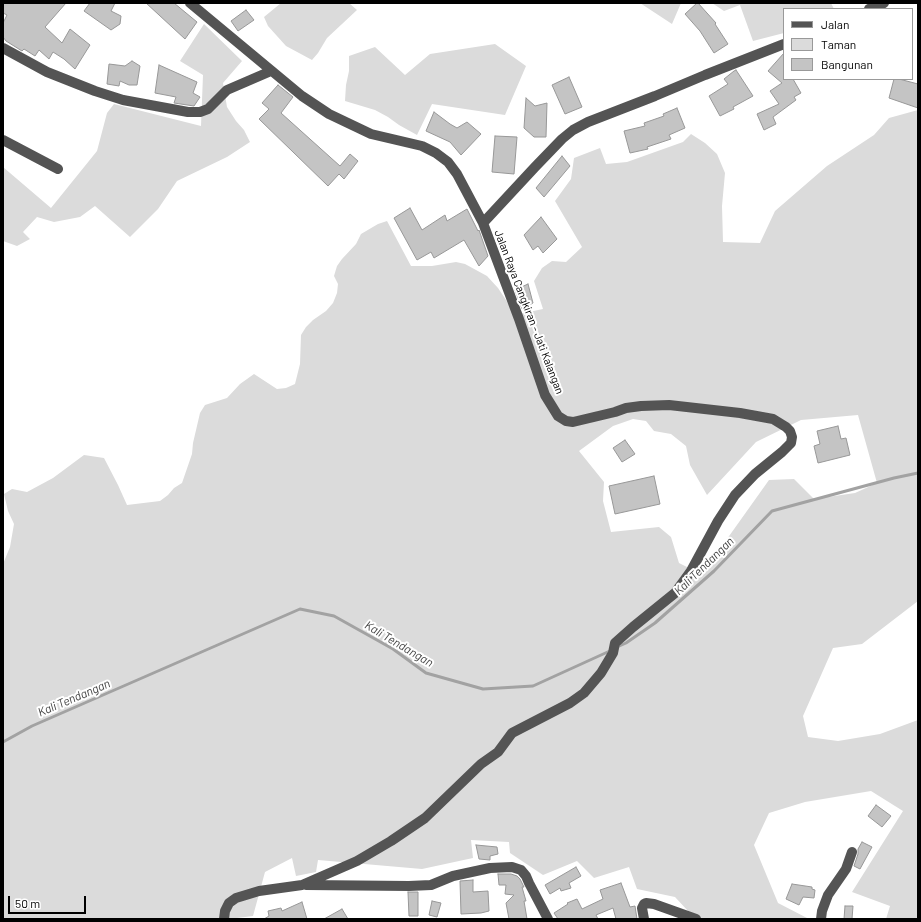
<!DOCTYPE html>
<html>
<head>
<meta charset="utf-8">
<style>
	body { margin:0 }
	#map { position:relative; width:921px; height:922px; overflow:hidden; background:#fff; font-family:Barlow,sans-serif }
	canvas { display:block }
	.frame { position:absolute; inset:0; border:4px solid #000; pointer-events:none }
	.legend { position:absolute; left:783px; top:8px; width:130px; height:72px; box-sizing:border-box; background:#fff; border:1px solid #999; margin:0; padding:5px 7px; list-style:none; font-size:12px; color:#000 }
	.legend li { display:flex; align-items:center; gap:8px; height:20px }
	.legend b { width:20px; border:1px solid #999 }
	.scale { position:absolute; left:8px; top:896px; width:78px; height:18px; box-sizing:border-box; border:2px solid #000; border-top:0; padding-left:5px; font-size:12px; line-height:14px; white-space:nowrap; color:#000; -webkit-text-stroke:3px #fff; paint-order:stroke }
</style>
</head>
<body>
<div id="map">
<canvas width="921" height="922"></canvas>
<div class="frame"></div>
<ul class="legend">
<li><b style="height:5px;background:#545454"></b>Jalan</li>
<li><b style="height:11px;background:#dbdbdb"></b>Taman</li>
<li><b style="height:11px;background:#c4c4c4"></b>Bangunan</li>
</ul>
<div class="scale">50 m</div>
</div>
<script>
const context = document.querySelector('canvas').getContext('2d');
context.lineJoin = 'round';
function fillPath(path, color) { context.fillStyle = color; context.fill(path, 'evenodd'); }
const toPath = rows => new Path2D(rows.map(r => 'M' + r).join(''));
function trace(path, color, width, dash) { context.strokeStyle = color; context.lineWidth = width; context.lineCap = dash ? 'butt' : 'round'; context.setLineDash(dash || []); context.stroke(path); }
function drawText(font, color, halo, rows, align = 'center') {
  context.font = font + ' Barlow,sans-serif'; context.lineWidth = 4; context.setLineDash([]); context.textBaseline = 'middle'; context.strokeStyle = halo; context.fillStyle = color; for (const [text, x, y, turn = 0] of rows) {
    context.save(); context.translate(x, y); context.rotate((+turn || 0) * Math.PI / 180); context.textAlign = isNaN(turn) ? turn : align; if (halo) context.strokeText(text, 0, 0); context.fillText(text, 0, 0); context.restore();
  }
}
fillPath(toPath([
	[281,3,349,3,357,10,327,38,318,53,312,60,286,46,268,26,264,17],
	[640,3,681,3,672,24],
	[712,3,831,3,834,9,784,9,784,33,753,41,740,5,724,11],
	[204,24,242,61,223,83,227,107,236,121,244,130,250,142,227,157,177,181,158,209,130,237,95,206,80,217,54,222,37,217,23,232,30,239,17,246,3,241,3,167,51,208,97,151,107,113,114,104,201,126,203,75,180,61],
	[495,44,526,66,505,115,432,104,417,135,399,125,388,117,375,110,345,101,346,85,349,71,349,56,375,47,405,75,430,54],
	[918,110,918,601,862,644,833,648,803,716,808,737,838,741,880,734,918,720,918,919,886,919,890,906,852,892,903,811,871,791,805,802,769,813,754,845,778,903,809,919,691,919,688,911,675,897,637,889,629,867,594,878,577,861,543,875,510,853,509,842,471,840,473,858,422,869,318,860,316,872,296,876,292,858,265,872,253,916,229,919,3,919,3,564,10,547,14,524,8,511,4,494,12,489,27,492,53,478,84,455,104,458,118,485,127,505,160,501,168,495,174,488,182,483,192,454,193,443,200,413,205,405,227,398,240,384,254,374,277,389,286,388,295,384,300,364,301,335,306,327,313,320,326,311,333,303,337,293,338,284,334,276,337,266,342,259,356,244,361,234,378,224,387,221,411,266,432,266,456,262,465,264,487,276,498,288,506,300,514,315,543,309,534,281,542,268,552,261,566,262,582,247,555,201,571,179,574,158,600,148,606,164,627,162,683,142,691,134,705,143,717,154,725,173,722,206,723,242,760,243,775,211,827,166,874,135,889,118],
	[858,415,877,483,855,493,814,499,794,479,769,480,722,546,703,575,679,563,671,537,659,527,611,532,603,501,604,482,579,451,613,426,633,419,646,421,654,431,671,434,686,446,690,465,707,495,756,442,801,420]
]), '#dbdbdb');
trace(toPath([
	[617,647,626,643,655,623,714,571,772,511,894,478,918,473],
	[3,742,32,726,300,609,334,616,393,649,426,673,483,689,533,686,612,650]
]), '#a2a2a2', 3);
const building = toPath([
	[3,3,66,3,45,27,62,43,70,29,90,45,75,69,64,59,53,52,49,59,39,50,35,56,24,49,22,51,6,41,3,37,3,23,7,15,3,13,3,3],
	[90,3,115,3,111,11,121,16,120,24,111,30,84,11,90,3],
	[146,3,174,3,197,22,185,39,146,3],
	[697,3,698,3,716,23,715,24,728,44,714,53,700,31,685,14,697,3],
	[246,10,254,20,238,31,231,21,246,10],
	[784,53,784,79,793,79,801,93,794,97,796,100,773,117,776,124,764,130,757,114,779,104,770,91,782,83,768,71,784,53],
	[132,61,140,66,137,85,129,85,120,81,119,86,107,84,109,64,125,66,132,61],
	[159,65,197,82,193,93,200,97,194,106,174,103,176,97,155,93,159,65],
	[736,70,753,96,733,107,734,109,720,116,709,96,728,84,724,79,734,71,736,70],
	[569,77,582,107,565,114,552,85,569,77],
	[894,79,899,79,918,84,918,108,889,98,894,79],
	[278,85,293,97,281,113,340,166,350,154,358,161,344,179,339,174,328,186,259,119,269,109,262,103,278,85],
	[526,98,535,106,547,103,546,137,534,137,524,128,526,98],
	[677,108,685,128,669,135,671,139,647,147,648,149,630,153,624,131,645,126,644,123,664,116,663,114,677,108],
	[434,112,450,124,457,128,467,122,481,134,461,155,450,142,426,131,434,112],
	[495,136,517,137,514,174,492,172,495,136],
	[562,156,570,166,544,197,536,188,562,156],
	[410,208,422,230,445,215,447,221,467,209,478,231,479,230,488,256,479,266,464,240,434,258,431,252,417,260,394,218,410,208],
	[541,217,557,239,543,253,538,246,533,250,524,235,541,217],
	[528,284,533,303,522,309,515,290,528,284],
	[838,426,841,439,846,438,850,455,818,463,814,446,820,444,817,431,838,426],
	[625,440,635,454,622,462,613,448,625,440],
	[654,476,660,504,615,514,609,486,654,476],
	[876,805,891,816,882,827,868,816,876,805],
	[862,842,872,847,860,869,854,866,858,854,858,849,862,842],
	[476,845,497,847,498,854,490,856,490,860,479,859,476,845],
	[576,867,581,876,569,883,571,888,561,891,560,888,550,894,545,885,576,867],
	[498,874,511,874,517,876,520,879,524,887,522,887,526,901,524,901,527,919,509,919,506,903,514,895,505,894,506,885,499,885,498,874],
	[473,880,473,892,488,891,489,911,481,913,461,914,460,881,473,880],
	[621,883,630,907,635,906,637,919,616,919,613,908,596,915,598,919,558,919,554,913,568,904,567,903,577,899,582,909,603,899,600,890,621,883],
	[792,884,812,887,812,889,815,890,814,898,803,897,799,905,786,899,792,884],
	[408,892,418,892,418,916,409,916,408,892],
	[432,901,441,903,437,917,429,915,432,901],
	[302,902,307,919,264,919,269,916,268,911,281,908,282,911,302,902],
	[845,906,853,906,852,919,844,919,845,906],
	[342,909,348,919,324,919,342,909]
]);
fillPath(building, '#c4c4c4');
trace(building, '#989898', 1);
trace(toPath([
	[190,3,302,96,329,114,371,134,422,146,436,153,448,162,457,174,483,223,519,319,545,395,558,416,566,421,573,422,615,412,626,408,641,406,669,405,740,413,773,419,786,427,790,431,792,437,791,443,782,452,755,474,735,495,718,521,691,571,675,593,633,627,615,643,613,653,601,673,584,693,570,703,512,733,498,752,481,764,425,818,391,841,357,861,302,885,259,891,236,898,229,903,225,911,224,919],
	[869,9,884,3],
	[3,48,47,72,95,91,123,100,188,112,200,112,208,109,227,90,271,71],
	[3,140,58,169],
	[483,223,535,167,562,139,573,130,588,122,655,96,705,75,784,44],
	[306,885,409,886,431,885,453,876,490,868,512,867,521,870,526,876,529,883,548,919],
	[644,919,642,908,644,904,646,903,654,904,696,919],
	[821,919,822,911,828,895,846,869,852,852]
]), '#545454', 10);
drawText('11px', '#000', '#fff', [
	["Jalan Raya Cangkiran - Jati Kalangan",529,312,69]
]);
drawText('italic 12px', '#434343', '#fff', [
	["Kali Tendangan",704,566,-44],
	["Kali Tendangan",399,644,31],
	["Kali Tendangan",74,698,-23]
]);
</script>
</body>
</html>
